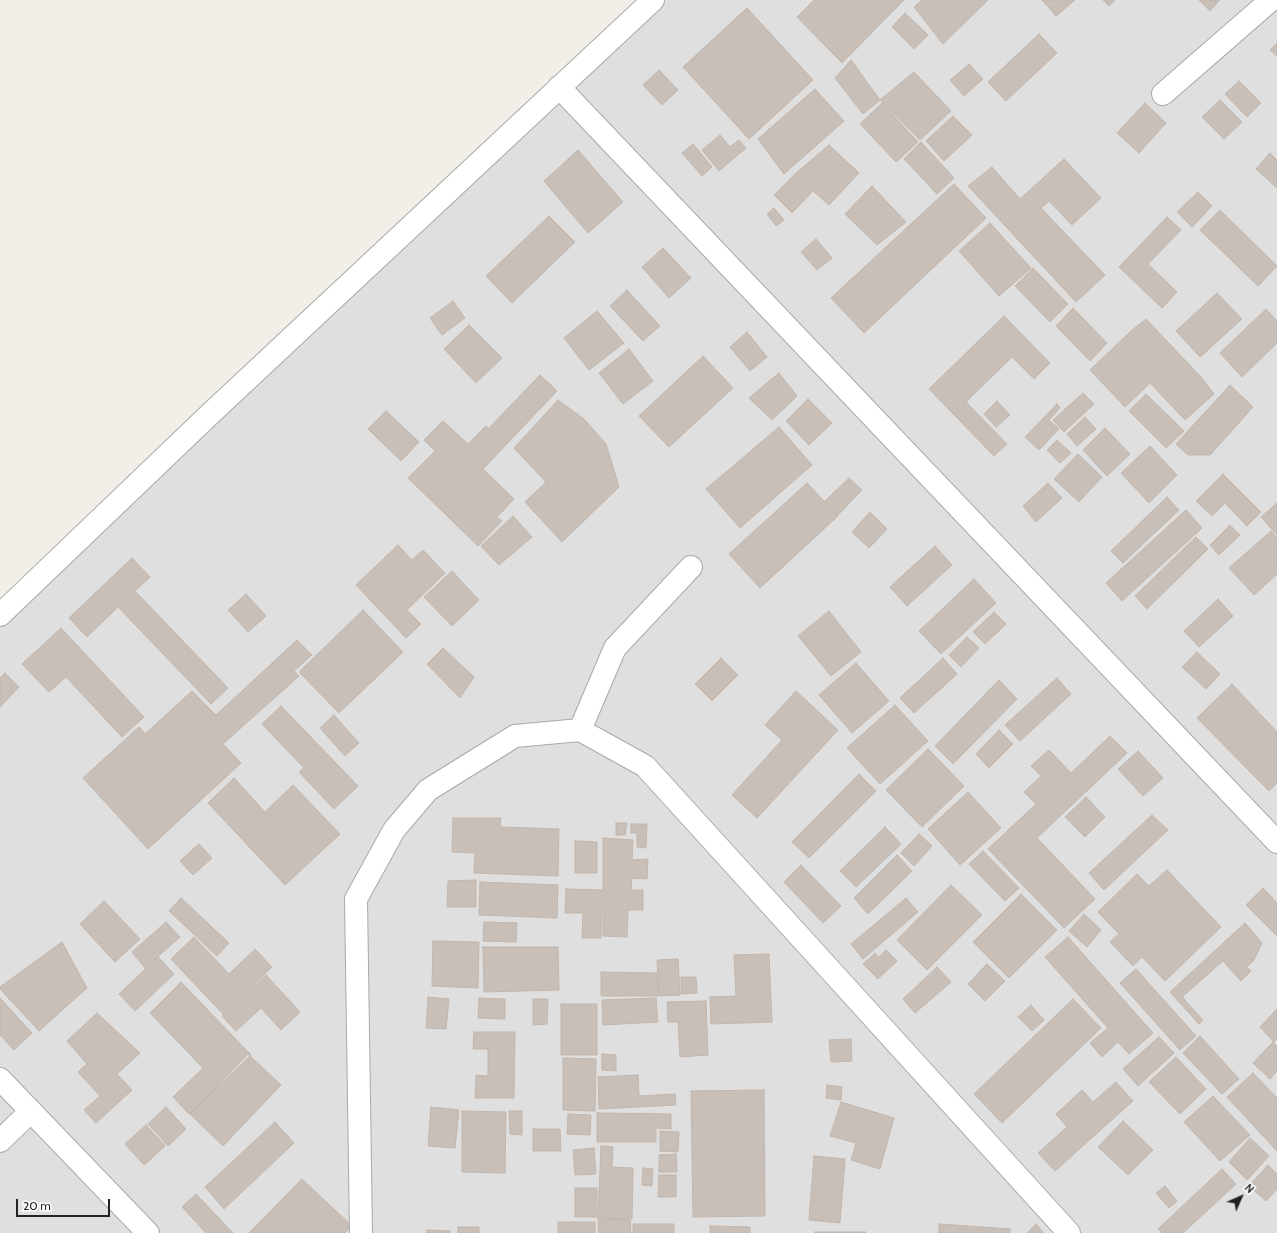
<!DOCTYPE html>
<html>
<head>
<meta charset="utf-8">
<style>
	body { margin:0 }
	#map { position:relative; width:1277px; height:1233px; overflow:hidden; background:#f2efe9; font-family:Cabin,sans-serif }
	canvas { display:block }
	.north { position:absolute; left:1221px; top:1177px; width:40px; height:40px; -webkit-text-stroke:3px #fff; paint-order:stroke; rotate:45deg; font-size:11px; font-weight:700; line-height:16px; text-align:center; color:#222 }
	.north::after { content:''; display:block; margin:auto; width:14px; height:18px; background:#222; clip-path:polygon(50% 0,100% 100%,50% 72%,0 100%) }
	.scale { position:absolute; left:16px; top:1199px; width:94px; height:18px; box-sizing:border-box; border:2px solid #222; border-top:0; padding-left:5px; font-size:12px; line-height:14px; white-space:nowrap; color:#222; -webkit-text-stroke:3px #fff; paint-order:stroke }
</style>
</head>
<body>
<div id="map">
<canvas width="1277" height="1233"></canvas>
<div class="north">N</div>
<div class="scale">20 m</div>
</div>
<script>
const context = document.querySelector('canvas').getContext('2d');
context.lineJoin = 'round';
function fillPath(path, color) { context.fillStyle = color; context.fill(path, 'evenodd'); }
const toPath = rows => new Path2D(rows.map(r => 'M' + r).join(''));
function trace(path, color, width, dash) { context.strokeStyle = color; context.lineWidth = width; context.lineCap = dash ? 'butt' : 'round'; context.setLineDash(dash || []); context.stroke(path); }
fillPath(toPath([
	[667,0,1277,0,1277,1233,0,1233,0,610]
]), '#e0dfdf');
const building = toPath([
	[814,0,904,0,842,63,797,17,814,0],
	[922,0,988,0,943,44,914,7,922,0],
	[1042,0,1075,0,1056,16,1042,0],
	[1103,0,1115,0,1109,6,1103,0],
	[1199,0,1220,0,1210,11,1199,0],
	[747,8,813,80,749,139,683,67,747,8],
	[905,13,928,35,914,49,892,27,905,13],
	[1039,34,1057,53,1006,101,988,82,1039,34],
	[1277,43,1277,56,1270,50,1277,43],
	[851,60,880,100,863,114,835,78,851,60],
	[969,64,983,79,964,96,950,80,969,64],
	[659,70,678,90,662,105,643,85,659,70],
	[914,72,951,111,920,140,880,100,914,72],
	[1239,81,1261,103,1247,117,1225,94,1239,81],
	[815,89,844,121,784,174,758,139,815,89],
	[1220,100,1242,122,1224,139,1202,117,1220,100],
	[882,103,918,142,896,162,860,124,882,103],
	[1145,103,1166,123,1139,153,1117,133,1145,103],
	[953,116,972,135,944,161,926,141,953,116],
	[720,135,730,147,739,140,746,148,719,171,702,150,720,135],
	[921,142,954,178,937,194,904,159,921,142],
	[693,144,712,167,702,176,682,153,693,144],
	[829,145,859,173,829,205,813,191,792,213,774,195,796,173,829,145],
	[578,150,623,202,588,233,544,181,578,150],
	[1270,153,1277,160,1277,188,1256,169,1270,153],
	[1064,159,1101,198,1072,225,1049,201,1041,208,1105,275,1076,302,968,186,992,167,1020,199,1064,159],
	[954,184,986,218,864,333,831,298,954,184],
	[872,186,906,222,877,245,845,214,872,186],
	[1198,192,1212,206,1192,227,1177,212,1198,192],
	[774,208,784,220,776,226,767,214,774,208],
	[1220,210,1277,266,1258,286,1200,230,1220,210],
	[549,216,575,242,512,303,486,276,549,216],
	[1167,217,1181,230,1148,264,1177,292,1162,308,1119,267,1167,217],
	[990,223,1031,268,999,296,959,251,990,223],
	[816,239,832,258,817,270,801,252,816,239],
	[663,248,691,278,669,298,642,267,663,248],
	[1033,268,1068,304,1050,322,1015,286,1033,268],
	[627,290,660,326,643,341,610,306,627,290],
	[1217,293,1242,319,1200,357,1176,331,1217,293],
	[453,301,465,318,442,335,430,318,453,301],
	[1073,308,1107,343,1090,361,1056,326,1073,308],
	[1266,309,1277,321,1277,343,1242,377,1220,353,1266,309],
	[597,311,624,343,589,370,564,338,597,311],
	[1004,316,1050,363,1034,379,1012,357,966,402,1007,444,994,456,929,389,1004,316],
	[1146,319,1201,377,1214,394,1185,420,1150,383,1125,407,1090,370,1131,331,1146,319],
	[469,325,502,358,476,383,444,349,469,325],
	[747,332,767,357,750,371,730,347,747,332],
	[629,349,653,381,623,404,599,373,629,349],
	[703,356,733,388,669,447,639,416,703,356],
	[779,373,797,396,772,420,749,398,779,373],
	[540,375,557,391,483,469,514,499,497,517,502,521,478,546,408,478,435,451,424,440,443,421,468,444,486,426,488,429,540,375],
	[1230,385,1253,407,1210,455,1188,455,1176,444,1230,385],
	[1083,393,1094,404,1064,432,1053,420,1083,393],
	[1146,394,1184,431,1166,448,1129,411,1146,394],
	[808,399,832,423,809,445,786,421,808,399],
	[558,400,584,419,606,444,619,487,562,542,525,502,546,482,514,448,558,400],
	[997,401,1010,415,996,427,984,414,997,401],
	[1057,404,1060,408,1049,420,1059,429,1039,450,1025,437,1057,404],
	[386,411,419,442,401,461,368,429,386,411],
	[1085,417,1096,429,1077,446,1067,434,1085,417],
	[779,427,812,465,740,528,706,489,779,427],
	[1105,428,1130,454,1107,476,1083,450,1105,428],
	[1057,440,1071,453,1060,463,1047,450,1057,440],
	[1150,446,1177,475,1149,503,1121,473,1150,446],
	[1078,454,1102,477,1079,502,1054,479,1078,454],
	[1223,474,1261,512,1247,526,1225,503,1212,516,1196,501,1223,474],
	[849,478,862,490,838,515,825,501,849,478],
	[807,483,838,516,760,588,729,554,807,483],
	[1048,483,1062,498,1036,522,1023,506,1048,483],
	[1167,497,1179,510,1123,563,1111,551,1167,497],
	[1277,503,1277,535,1261,517,1277,503],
	[1186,510,1202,528,1122,601,1106,583,1186,510],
	[870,512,887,529,869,548,852,532,870,512],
	[513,516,532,537,499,565,481,546,513,516],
	[1230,525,1240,535,1219,555,1210,545,1230,525],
	[1271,531,1277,538,1277,574,1254,595,1229,568,1271,531],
	[1196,537,1208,549,1147,609,1135,596,1196,537],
	[398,545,412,560,423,550,445,573,407,610,421,624,406,638,356,585,398,545],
	[935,546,952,565,907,606,890,587,935,546],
	[132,558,150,577,135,591,228,688,211,704,118,607,87,637,69,618,132,558],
	[452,571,479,600,452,626,424,597,452,571],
	[974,579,996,603,941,654,919,631,974,579],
	[246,594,266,616,248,632,228,610,246,594],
	[1218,599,1233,616,1199,647,1184,631,1218,599],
	[363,610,403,652,339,713,299,672,363,610],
	[829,611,861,652,831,676,798,636,829,611],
	[994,612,1006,624,985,644,973,632,994,612],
	[61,628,144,717,122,737,66,677,49,692,22,664,61,628],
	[967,637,979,648,961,667,949,655,967,637],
	[297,640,312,655,294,671,299,676,223,744,241,763,148,849,83,778,139,727,145,734,192,691,216,715,297,640],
	[443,648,474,677,460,698,427,664,443,648],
	[1197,652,1220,674,1206,689,1182,667,1197,652],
	[721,658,738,675,712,701,695,684,721,658],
	[943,658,957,674,914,713,900,698,943,658],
	[856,663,889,701,852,733,819,695,856,663],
	[5,673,19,687,0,707,0,678,5,673],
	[1057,678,1071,694,1020,741,1005,725,1057,678],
	[999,680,1017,699,953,764,935,746,999,680],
	[1232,684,1277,732,1277,783,1269,791,1197,718,1232,684],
	[796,691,838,730,757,818,732,795,782,740,765,725,796,691],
	[895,705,928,741,880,784,847,748,895,705],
	[281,706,358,786,334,809,299,772,304,768,262,724,281,706],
	[334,715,359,743,345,756,320,728,334,715],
	[999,730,1013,744,989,768,976,754,999,730],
	[1110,736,1127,753,1037,838,1095,899,1064,928,988,849,1036,804,1024,792,1041,776,1031,766,1049,750,1071,773,1110,736],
	[928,749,964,786,922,827,886,790,928,749],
	[1138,751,1163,778,1143,796,1118,769,1138,751],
	[859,774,876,791,809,858,792,842,859,774],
	[234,778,265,812,293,785,340,834,285,885,208,803,234,778],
	[968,792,1001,828,960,865,928,829,968,792],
	[1086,797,1105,817,1085,837,1065,817,1086,797],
	[1152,815,1168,830,1104,890,1089,873,1152,815],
	[453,818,501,818,500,827,559,829,558,876,474,873,475,853,452,852,453,818],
	[616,823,627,823,625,835,616,835,616,823],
	[631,824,647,824,646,848,637,847,637,833,631,833,631,824],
	[885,827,901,844,856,887,840,871,885,827],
	[919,834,932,846,914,866,901,853,919,834],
	[603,838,633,840,632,860,648,859,647,879,632,878,631,890,643,890,643,910,628,910,627,937,603,936,603,838],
	[575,841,597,842,597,873,575,873,575,841],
	[199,844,212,858,193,875,180,861,199,844],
	[983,851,1019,888,1005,901,969,864,983,851],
	[897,855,912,871,868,914,854,898,897,855],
	[801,865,841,906,823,923,784,882,801,865],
	[1167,870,1221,927,1165,981,1142,957,1133,966,1110,942,1119,934,1098,912,1137,874,1149,886,1167,870],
	[476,880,476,907,447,907,448,881,476,880],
	[480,882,558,885,557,918,479,915,480,882],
	[951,885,982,915,927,970,897,940,951,885],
	[1263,888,1277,903,1277,936,1246,905,1263,888],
	[566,889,602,890,601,938,582,938,583,913,565,913,566,889],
	[1021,894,1057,930,1009,978,973,942,1021,894],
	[181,898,229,943,217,956,169,911,181,898],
	[906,898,918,912,863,959,851,944,906,898],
	[104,901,140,939,115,962,80,924,104,901],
	[1084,914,1101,930,1087,947,1069,931,1084,914],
	[166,922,180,937,145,968,132,952,166,922],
	[484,922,517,923,516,942,483,941,484,922],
	[1245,923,1262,943,1254,960,1247,967,1251,971,1241,981,1223,961,1182,997,1203,1020,1199,1024,1170,992,1245,923],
	[194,937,229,974,255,949,272,967,223,1014,171,959,194,937],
	[1068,937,1153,1033,1129,1054,1118,1042,1102,1057,1090,1043,1108,1028,1045,957,1068,937],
	[433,941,479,942,478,988,432,986,433,941],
	[62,942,87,988,39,1031,0,989,0,987,62,942],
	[483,947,558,947,559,990,484,992,483,947],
	[886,950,897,961,878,979,863,964,875,953,879,957,886,950],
	[769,954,772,1022,711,1024,710,997,736,996,734,955,769,954],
	[158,957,174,974,135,1011,119,994,158,957],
	[678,959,680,995,659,996,657,960,678,959],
	[987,964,1005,981,985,1001,968,984,987,964],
	[937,967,951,982,915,1013,903,999,937,967],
	[1136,969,1196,1036,1180,1050,1120,983,1136,969],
	[601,972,657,973,658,996,601,996,601,972],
	[266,975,300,1012,281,1030,261,1008,236,1031,222,1016,266,975],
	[681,977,696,977,697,993,681,994,681,977],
	[181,982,251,1055,189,1114,173,1097,203,1068,150,1013,181,982],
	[428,997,449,999,446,1029,426,1028,428,997],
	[0,998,32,1033,14,1050,0,1035,0,998],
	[479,998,505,999,505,1019,478,1018,479,998],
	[656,998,658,1022,603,1025,602,1000,656,998],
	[533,999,548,999,547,1024,533,1025,533,999],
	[1073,999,1101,1028,1002,1123,974,1094,1073,999],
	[706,1001,708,1055,680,1057,678,1022,668,1022,667,1002,706,1001],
	[561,1004,597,1004,597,1055,561,1055,561,1004],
	[1031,1005,1044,1020,1032,1031,1018,1017,1031,1005],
	[1277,1009,1277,1039,1274,1042,1260,1027,1277,1009],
	[97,1013,140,1053,117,1074,132,1090,96,1123,84,1110,100,1096,78,1072,87,1064,67,1041,97,1013],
	[474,1032,515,1032,514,1098,475,1098,476,1075,488,1076,488,1049,473,1049,474,1032],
	[1200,1036,1239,1079,1222,1094,1183,1053,1200,1036],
	[1159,1037,1174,1053,1138,1086,1123,1069,1159,1037],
	[851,1039,852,1061,831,1062,829,1040,851,1039],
	[1273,1042,1277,1046,1277,1071,1270,1079,1253,1063,1273,1042],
	[248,1054,281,1085,223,1146,190,1114,248,1054],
	[602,1054,616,1055,616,1071,602,1070,602,1054],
	[1176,1057,1206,1089,1180,1114,1149,1082,1176,1057],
	[563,1058,596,1059,595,1111,563,1110,563,1058],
	[1253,1073,1277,1098,1277,1151,1227,1097,1253,1073],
	[638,1075,639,1096,675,1094,676,1105,599,1109,598,1077,638,1075],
	[1116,1082,1133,1101,1055,1171,1038,1153,1067,1127,1056,1114,1082,1090,1093,1102,1116,1082],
	[827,1085,842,1087,841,1100,826,1098,827,1085],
	[764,1090,765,1216,693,1217,691,1091,764,1090],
	[1213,1096,1250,1135,1220,1161,1184,1122,1213,1096],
	[841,1102,894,1118,880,1169,851,1160,856,1143,830,1136,841,1102],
	[166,1107,186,1129,168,1146,148,1124,166,1107],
	[431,1107,459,1110,455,1148,428,1146,431,1107],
	[462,1111,506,1112,505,1173,462,1172,462,1111],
	[509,1111,522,1111,522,1135,510,1134,509,1111],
	[597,1113,671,1114,671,1129,656,1128,656,1142,597,1142,597,1113],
	[568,1114,591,1115,590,1135,567,1134,568,1114],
	[1123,1121,1153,1150,1128,1175,1098,1147,1123,1121],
	[275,1122,294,1143,224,1209,205,1187,275,1122],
	[146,1125,165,1146,144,1165,125,1144,146,1125],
	[533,1129,560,1129,561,1151,533,1151,533,1129],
	[660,1131,679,1132,678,1152,660,1151,660,1131],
	[1250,1138,1269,1156,1247,1180,1229,1162,1250,1138],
	[601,1146,613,1147,612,1167,633,1168,632,1219,598,1218,601,1146],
	[594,1148,596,1174,575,1175,573,1150,594,1148],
	[676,1154,677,1172,659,1172,659,1155,676,1154],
	[814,1156,845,1159,840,1223,809,1220,814,1156],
	[1268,1165,1277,1174,1277,1189,1266,1201,1249,1186,1268,1165],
	[643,1168,653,1169,652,1186,642,1185,643,1168],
	[1222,1169,1236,1184,1183,1233,1162,1233,1158,1229,1222,1169],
	[659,1175,676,1175,676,1197,658,1197,659,1175],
	[302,1179,352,1226,345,1233,249,1233,302,1179],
	[1165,1186,1177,1201,1169,1208,1156,1193,1165,1186],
	[575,1188,597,1188,597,1217,575,1217,575,1188],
	[196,1194,233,1233,206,1233,182,1207,196,1194],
	[598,1219,630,1220,631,1233,599,1233,598,1219],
	[558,1222,595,1222,595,1233,558,1233,558,1222],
	[633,1224,674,1224,674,1233,633,1233,633,1224],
	[939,1224,1010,1229,1010,1233,939,1233,939,1224],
	[1036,1224,1044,1233,1027,1233,1036,1224],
	[710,1226,750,1227,750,1233,710,1233,710,1226],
	[458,1227,479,1227,479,1233,458,1233,458,1227],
	[427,1230,450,1231,450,1233,427,1233,427,1230],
	[815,1232,866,1232,866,1233,815,1233,815,1232]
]);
fillPath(building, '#c7bfb8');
trace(building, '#c4b6ab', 1);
const minor = toPath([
	[559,87,1277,842],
	[1163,94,1271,0],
	[0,615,209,415,653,0],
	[580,730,615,648,691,567],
	[0,1079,148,1233],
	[0,1141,31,1111],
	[361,1233,356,899,394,830,428,790,515,736,580,730,645,766,1069,1233]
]);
trace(minor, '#a9a9a9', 24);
trace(minor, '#fff', 22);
</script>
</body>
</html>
